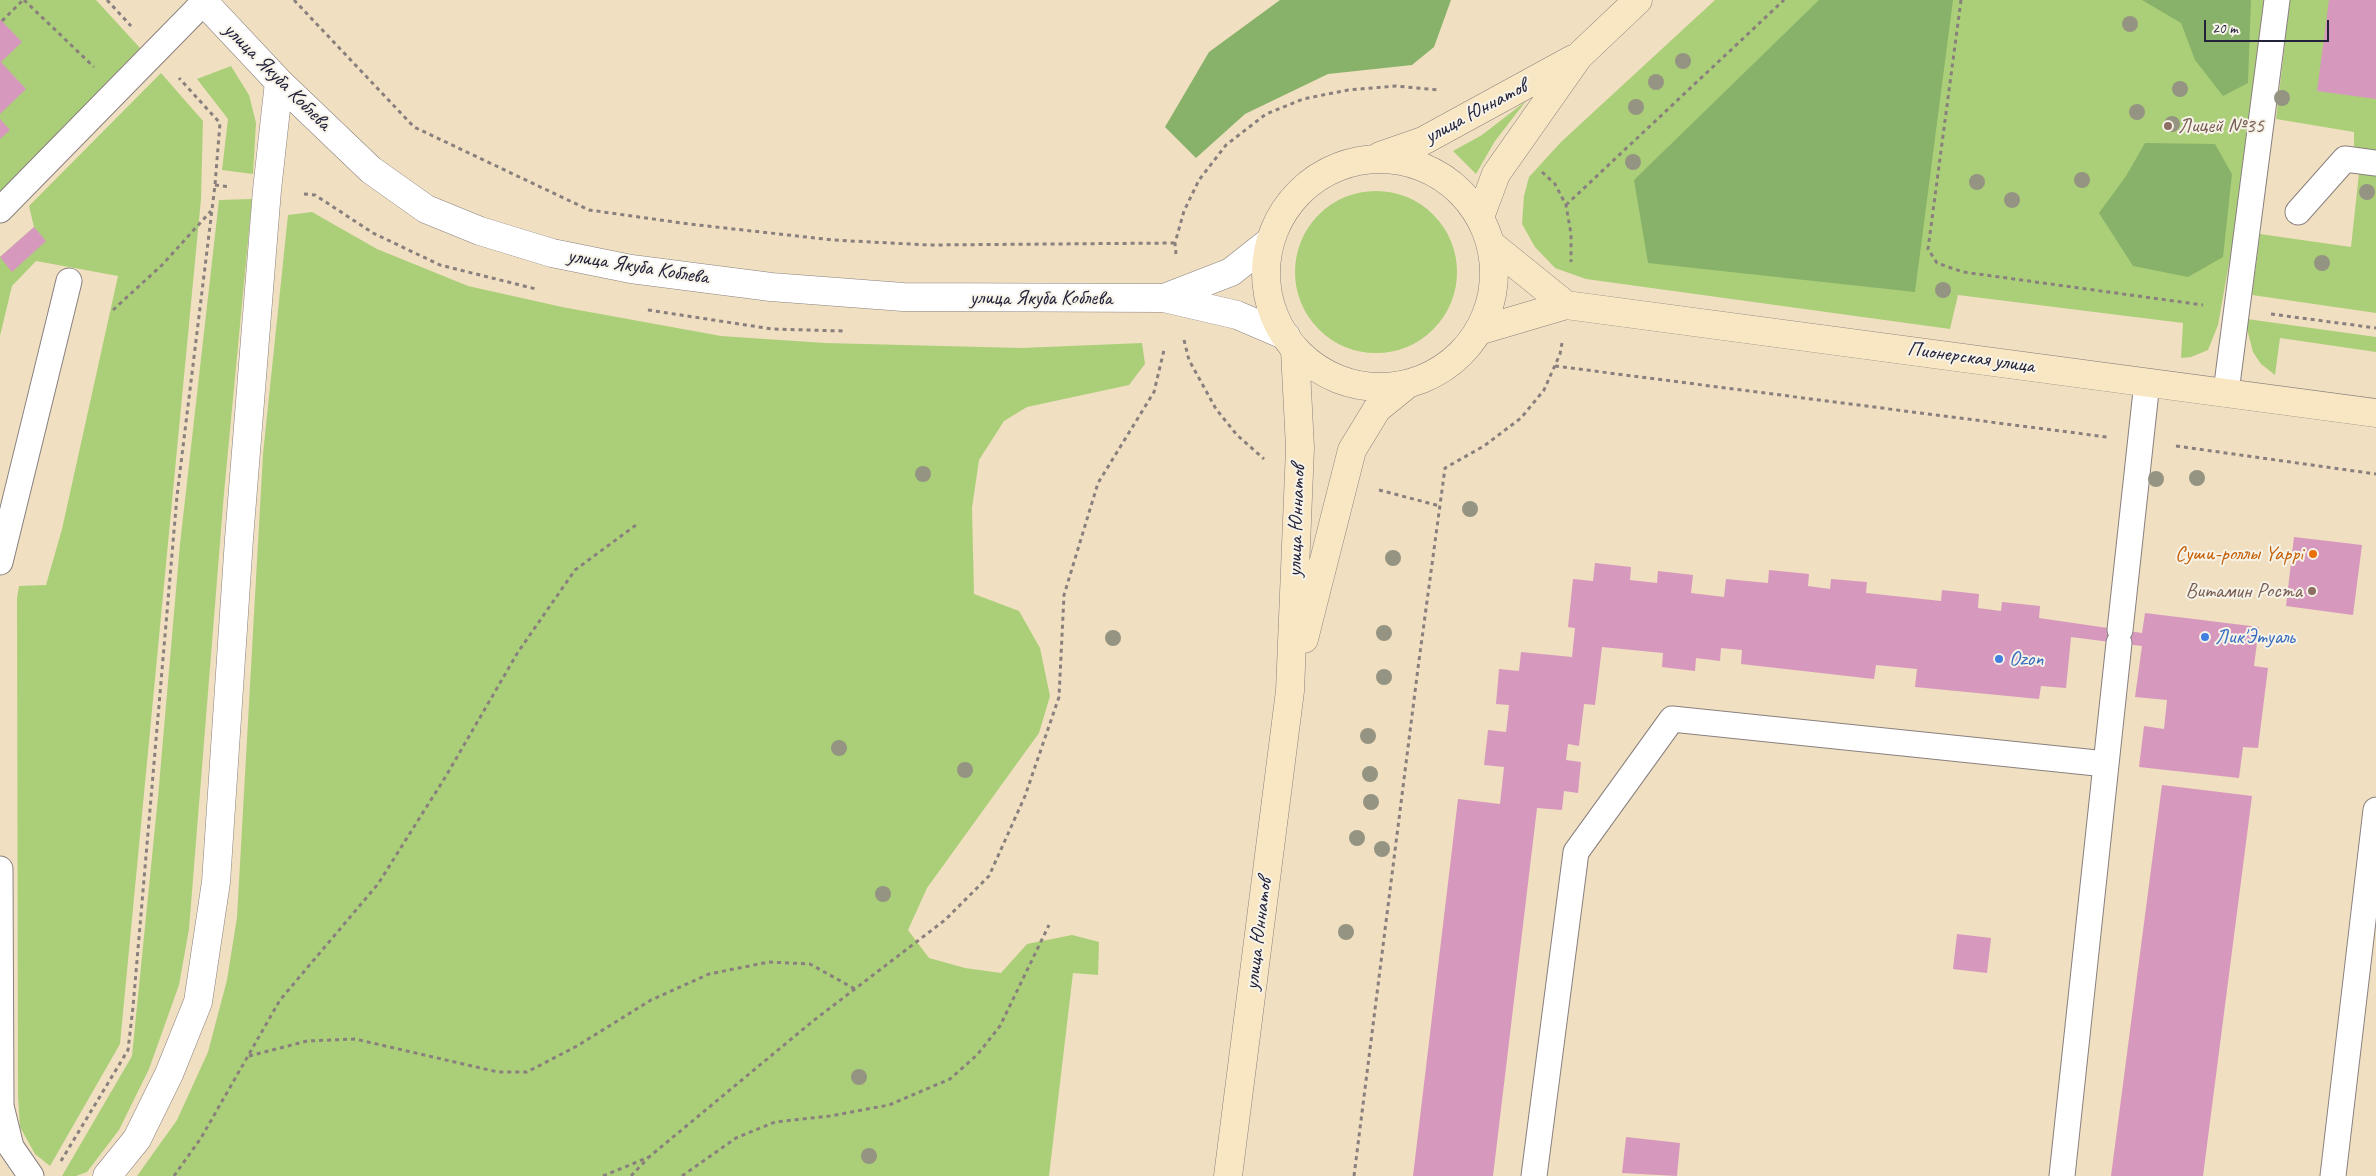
<!DOCTYPE html>
<html>
<head>
<meta charset="utf-8">
<style>
	body { margin:0 }
	#map { position:relative; width:2376px; height:1176px; overflow:hidden; background:#f0dfc1; font-family:Caveat,sans-serif }
	canvas { display:block }
	.scale { position:absolute; left:2204px; top:20px; width:125px; height:22px; box-sizing:border-box; border:2px solid #22223b; border-top:0; padding-left:6px; font-size:15px; line-height:18px; white-space:nowrap; color:#22223b; -webkit-text-stroke:4px #f7f3e8; paint-order:stroke }
</style>
</head>
<body>
<div id="map">
<canvas width="2376" height="1176"></canvas>
<div class="scale">20 m</div>
</div>
<script>
const context = document.querySelector('canvas').getContext('2d');
context.lineJoin = 'round';
function fillPath(path, color) { context.fillStyle = color; context.fill(path, 'evenodd'); }
const toPath = rows => new Path2D(rows.map(r => 'M' + r).join(''));
function trace(path, color, width, dash) { context.strokeStyle = color; context.lineWidth = width; context.lineCap = dash ? 'butt' : 'round'; context.setLineDash(dash || []); context.stroke(path); }
function drawText(font, color, halo, rows, align = 'center') {
  context.font = font + ' Caveat,sans-serif'; context.lineWidth = 4; context.setLineDash([]); context.textBaseline = 'middle'; context.strokeStyle = halo; context.fillStyle = color; for (const [text, x, y, turn = 0] of rows) {
    context.save(); context.translate(x, y); context.rotate((+turn || 0) * Math.PI / 180); context.textAlign = isNaN(turn) ? turn : align; if (halo) context.strokeText(text, 0, 0); context.fillText(text, 0, 0); context.restore();
  }
}
fillPath(toPath([
	[0,0,96,0,141,49,0,192],
	[1715,0,2264,0,2239,207,2218,325,2208,350,2191,357,2181,358,2183,323,1958,295,1950,329,1586,279,1555,268,1535,247,1522,224,1524,196,1529,177,1561,142],
	[2290,0,2329,0,2376,99,2376,151,2354,148,2354,132,2276,119],
	[231,66,249,95,256,123,253,174,222,170,228,119,197,79],
	[161,73,203,121,201,199,120,1044,50,1166,35,1154,20,1127,18,1096,17,598,19,586,46,585,62,529,118,276,36,261,12,286,0,336,0,257,34,227,29,206],
	[1526,101,1495,141,1476,174,1453,151,1482,135],
	[2359,173,2376,175,2376,313,2252,295,2260,234,2351,247],
	'1295 272a81 81 0 1 1 162 0a81 81 0 1 1-162 0Z',
	[252,199,224,493,189,929,179,985,149,1069,119,1130,87,1172,76,1176,62,1176,132,1056,158,797,180,544,219,200],
	[312,212,377,249,468,286,562,307,721,336,825,343,1021,348,1142,343,1145,364,1129,385,1027,407,1004,421,979,460,972,508,974,594,1019,611,1040,648,1050,696,1039,733,927,888,908,930,929,958,965,968,1001,973,1027,944,1072,935,1099,942,1098,975,1073,973,1049,1176,137,1176,177,1120,208,1052,227,980,237,917,263,454,288,215],
	[2247,319,2376,337,2376,352,2280,338,2275,375,2261,364,2253,352,2247,329]
]), '#abcf79');
fillPath(toPath([
	[1280,0,1451,0,1434,47,1412,65,1328,74,1245,114,1196,158,1165,127,1209,52],
	[1819,0,1953,0,1915,292,1648,263,1634,180],
	[2142,0,2251,0,2248,83,2223,96,2195,60,2181,23],
	[2145,143,2215,144,2232,174,2223,257,2188,277,2133,266,2099,213,2126,176]
]), '#88b269');
fillPath(toPath([
	[2329,0,2376,0,2376,99,2317,91],
	[0,19,22,42,1,62,26,89,0,114],
	[0,119,10,130,0,139],
	[34,227,46,241,12,272,0,257],
	[2294,537,2362,545,2353,615,2286,606],
	[1595,563,1631,567,1630,580,1657,583,1658,571,1693,575,1691,593,1724,597,1726,579,1768,583,1769,570,1809,574,1808,586,1830,589,1831,579,1867,582,1866,593,1941,601,1942,590,1979,594,1978,608,2001,611,2002,602,2040,606,2039,618,2142,633,2145,613,2259,627,2254,666,2268,668,2258,748,2243,747,2239,778,2139,767,2144,726,2164,729,2167,700,2135,697,2142,646,2071,637,2066,688,2041,686,2039,699,1915,687,1917,669,1876,665,1874,679,1741,664,1742,650,1721,648,1720,661,1696,658,1695,671,1662,667,1663,653,1602,647,1595,705,1584,704,1579,746,1568,744,1566,760,1581,762,1578,793,1564,791,1562,810,1537,808,1493,1176,1413,1176,1458,799,1500,804,1504,767,1484,765,1488,730,1506,732,1509,705,1496,704,1499,669,1519,671,1521,652,1572,657,1575,628,1568,627,1573,579,1593,581],
	[2162,785,2252,796,2203,1176,2111,1176],
	[1957,934,1991,938,1987,973,1953,969],
	[1626,1137,1680,1143,1677,1176,1622,1173]
]), '#d798bd');
const service = toPath([
	[0,210,204,2],
	[2298,212,2345,159,2376,163],
	[2226,392,2277,0],
	[0,562,69,281],
	[2120,630,2147,382],
	[0,869,1,1106,11,1147,31,1176],
	[1534,1176,1576,852,1672,719,2106,764],
	[2062,1176,2119,643],
	[2333,1176,2376,810]
]);
const minor = toPath([
	[202,0,279,82,371,170,426,209,480,231,552,253,631,269,771,287,903,297,1164,298,1237,315,1286,336],
	[1164,298,1231,272,1269,242],
	[107,1176,137,1139,169,1074,198,1002,216,882,239,539,267,190,279,82]
]);
const secondary = toPath([
	[1380,156,1423,141,1573,59],
	'1266 273a114 114 0 1 1 228 0a114 114 0 1 1-228 0Z',
	[1480,217,1496,174,1579,56,1638,0],
	[1493,246,1566,305],
	[1478,331,1566,305,2376,413],
	[1304,639,1352,450,1377,409,1409,383],
	[1228,1176,1290,691,1300,448,1295,350]
]);
trace(service, '#89807e', 27);
trace(minor, '#89807e', 29);
trace(secondary, '#89807e', 29);
trace(toPath([
	[24,0,94,67],
	[107,0,131,26],
	[294,0,414,127,589,210,689,224,833,240,929,245,1175,243],
	[1961,0,1928,249,1937,263,1963,272,2203,305],
	[2,21,23,0],
	[1542,172,1555,184,1566,205,1571,234,1571,262],
	[215,185,230,187],
	[304,194,315,195,373,233,440,265,536,289],
	[1566,205,1784,0],
	[1176,254,1175,243,1184,211,1199,180,1226,145,1266,114,1303,99,1348,90,1396,86,1439,90],
	[113,310,162,265,211,211],
	[648,310,772,329,843,331],
	[2271,314,2376,328],
	[1184,340,1189,360,1216,409,1237,435,1264,459],
	[1555,366,2107,437],
	[2176,446,2376,474],
	[1379,490,1440,506],
	[249,1056,307,1041,355,1039,498,1072,527,1072,577,1046,651,1000,709,974,769,962,810,964,855,989],
	[61,1161,128,1050,133,1007,177,496,215,185,220,123,179,78],
	[174,1176,201,1138,280,1000,378,884,446,776,518,652,575,570,636,525],
	[603,1176,649,1157,813,1021,945,920,989,876,1025,796,1059,697,1064,595,1098,483,1154,392,1164,350],
	[631,1176,648,1158],
	[682,1176,736,1138,775,1122,830,1116,889,1105,950,1079,977,1055,1000,1026,1049,925],
	[1354,1176,1418,668,1445,468,1484,446,1521,418,1544,390,1560,354,1562,343]
]), '#89807e', 3, [4, 4]);
trace(service, '#fff', 25);
trace(minor, '#fff', 28);
trace(secondary, '#f9e7c3', 28);
context.fillStyle = '#959482';
for (const [x, y] of [
	[2130,24],
	[1683,61],
	[1656,82],
	[2180,89],
	[2282,98],
	[1636,107],
	[2137,112],
	[2172,124],
	[1633,162],
	[2082,180],
	[1977,182],
	[2367,192],
	[2012,200],
	[2322,263],
	[1943,290],
	[923,474],
	[2197,478],
	[2156,479],
	[1470,509],
	[1393,558],
	[1384,633],
	[1113,638],
	[1384,677],
	[1368,736],
	[839,748],
	[965,770],
	[1370,774],
	[1371,802],
	[1357,838],
	[1382,849],
	[883,894],
	[1346,932],
	[859,1077],
	[869,1156]
]) { context.beginPath(); context.arc(x, y, 8, 0, 2 * Math.PI); context.fill(); }
for (const [x, y, r, color] of [
	[2168,126,5,"#8d6e63"],
	[2313,554,5,"#e8710a"],
	[2312,591,5,"#8d6e63"],
	[2205,637,5,"#3f7fe0"],
	[1999,659,5,"#3f7fe0"]
]) { const dot = new Path2D(); dot.arc(x, y, r, 0, 2 * Math.PI); context.fillStyle = color; context.fill(dot); trace(dot, '#f7f3e8', 2); }
drawText('21px', '#22223b', '#f7f3e8', [
	["улица Якуба Коблева",277,77,45],
	["улица Юннатов",1476,112,-28],
	["улица Якуба Коблева",638,267,9],
	["улица Якуба Коблева",1041,298],
	["Пионерская улица",1971,358,8],
	["улица Юннатов",1297,521,-88],
	["улица Юннатов",1259,934,-83]
]);
drawText('21px', '#785e54', '#f7f3e8', [
	["Лицей №35",2178,126],
	["Витамин Роста",2302,591,"right"]
], 'left');
drawText('21px', '#c56008', '#f7f3e8', [
	["Суши-роллы Yappi",2303,554]
], 'right');
drawText('21px', '#366cbe', '#f7f3e8', [
	["Лик'Этуаль",2215,637],
	["Ozon",2009,659]
], 'left');
</script>
</body>
</html>
